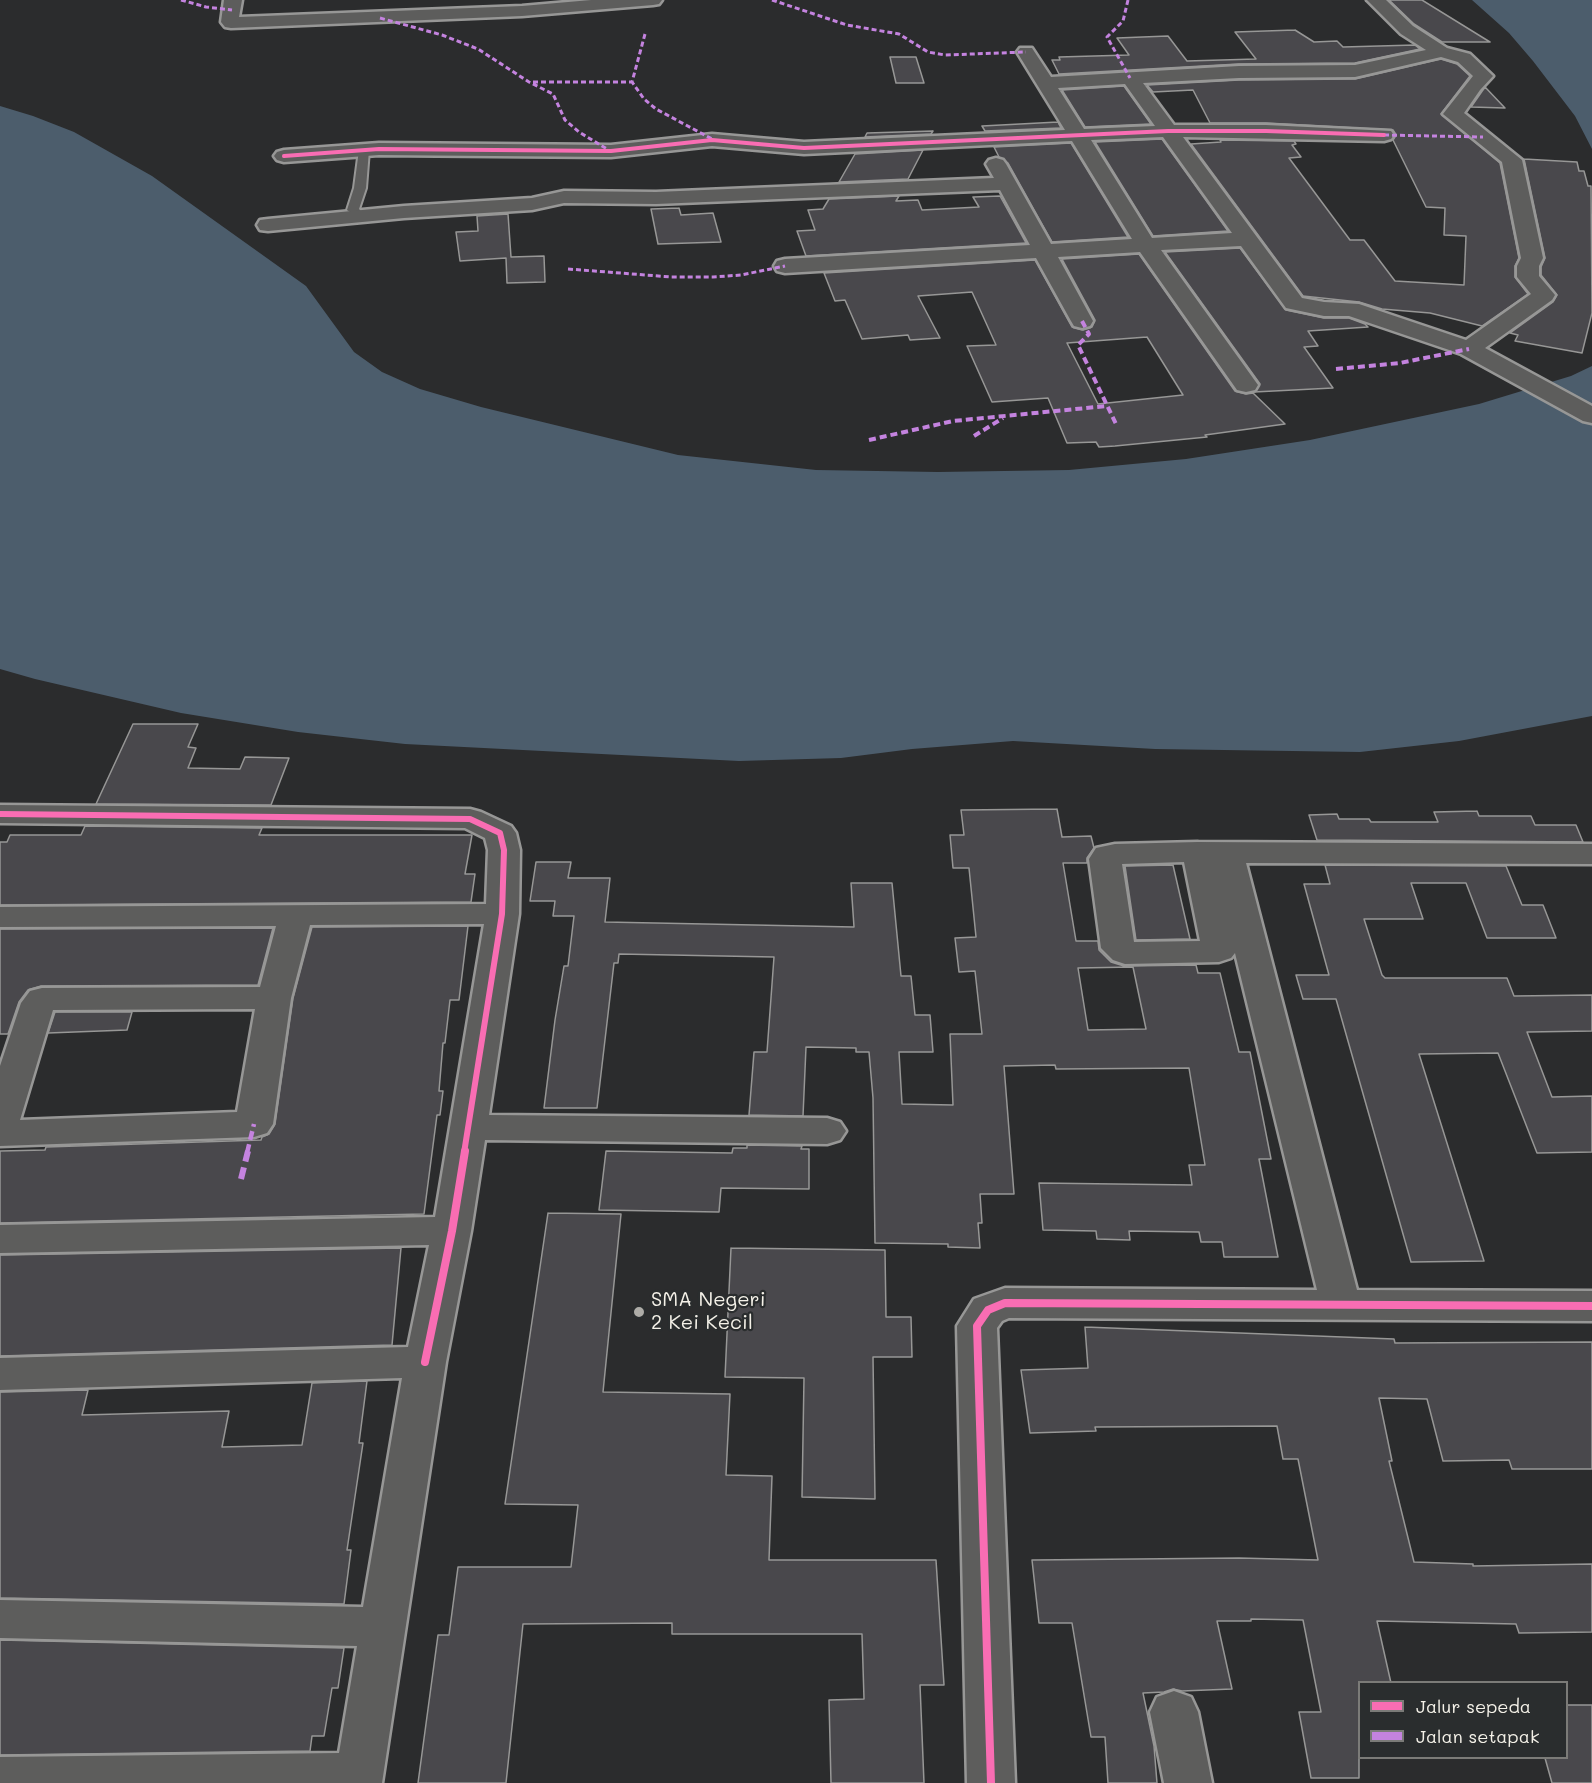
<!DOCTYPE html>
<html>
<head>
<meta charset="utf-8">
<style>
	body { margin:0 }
	#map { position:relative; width:1592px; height:1783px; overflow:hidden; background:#2b2c2d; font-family:Mali,sans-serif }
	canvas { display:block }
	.legend { position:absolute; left:1358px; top:1681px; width:210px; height:78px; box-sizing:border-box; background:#2a2d2e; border:2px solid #7b7b78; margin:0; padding:8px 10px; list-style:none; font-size:18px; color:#f4f1e8 }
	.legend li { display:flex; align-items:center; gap:12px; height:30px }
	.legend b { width:30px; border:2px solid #7b7b78 }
</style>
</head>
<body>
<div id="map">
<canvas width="1592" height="1783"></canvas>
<ul class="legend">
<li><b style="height:8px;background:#f96db3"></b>Jalur sepeda</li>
<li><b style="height:8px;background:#c483df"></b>Jalan setapak</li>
</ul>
</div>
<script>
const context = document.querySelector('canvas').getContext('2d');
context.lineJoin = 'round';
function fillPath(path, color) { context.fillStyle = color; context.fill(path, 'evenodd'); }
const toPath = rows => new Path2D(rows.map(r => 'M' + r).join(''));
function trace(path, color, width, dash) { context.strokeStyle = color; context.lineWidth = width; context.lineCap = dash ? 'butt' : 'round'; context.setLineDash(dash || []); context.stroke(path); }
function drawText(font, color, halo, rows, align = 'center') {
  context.font = font + ' Mali,sans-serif'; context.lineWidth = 4.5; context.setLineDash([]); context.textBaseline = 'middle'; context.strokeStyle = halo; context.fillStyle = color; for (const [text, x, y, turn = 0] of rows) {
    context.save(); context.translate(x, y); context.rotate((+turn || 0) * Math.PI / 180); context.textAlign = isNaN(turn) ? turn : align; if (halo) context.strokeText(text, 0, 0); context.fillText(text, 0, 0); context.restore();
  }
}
fillPath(toPath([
	[1472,0,1592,0,1592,149,1575,116,1533,61,1509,33],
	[0,106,33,116,74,132,152,176,306,286,354,352,382,372,420,389,481,407,678,455,816,470,938,472,1069,470,1186,459,1310,440,1479,404,1571,376,1592,366,1592,716,1459,741,1360,752,1155,749,1013,741,912,749,841,758,739,761,405,744,298,732,181,713,35,679,0,669]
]), '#4c5d6c');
const building = toPath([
	[1389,0,1422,0,1490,42,1442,42,1414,24,1389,0],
	[1295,30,1314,42,1337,41,1343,47,1415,45,1420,49,1355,63,1239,64,1059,74,1052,60,1060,60,1059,57,1129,55,1117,38,1168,36,1187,61,1256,59,1235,32,1295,30],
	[890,57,916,57,924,83,896,83,890,57],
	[1441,59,1457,64,1470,76,1441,114,1500,163,1519,258,1515,266,1515,277,1528,294,1482,326,1430,313,1382,309,1359,302,1303,296,1191,144,1221,142,1220,140,1294,141,1296,144,1292,145,1301,157,1289,158,1350,240,1364,240,1395,281,1464,285,1466,236,1444,235,1445,208,1426,207,1393,140,1396,135,1393,130,1266,123,1210,123,1193,90,1153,92,1147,85,1239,80,1355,79,1441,59],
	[1124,86,1151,124,1085,127,1062,90,1124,86],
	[1485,87,1505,108,1471,107,1485,87],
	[1058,122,1061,128,985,131,982,126,1058,122],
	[933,131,931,134,865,137,867,133,933,131],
	[1162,139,1228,231,1153,236,1095,142,1162,139],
	[1071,143,1128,237,1052,242,1008,163,999,157,994,147,1071,143],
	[923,150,908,179,839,182,855,154,923,150],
	[1524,159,1577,162,1579,171,1584,171,1588,186,1591,186,1592,313,1582,353,1515,341,1518,335,1510,333,1553,302,1557,295,1541,275,1541,267,1545,258,1524,159],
	[899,196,896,201,918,200,922,210,979,207,973,197,1000,196,1026,243,806,256,797,231,815,230,808,210,823,209,829,199,899,196],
	[679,208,681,215,713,213,721,242,658,244,651,209,679,208],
	[508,214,511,257,544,256,545,282,507,283,506,258,460,261,456,232,478,231,477,216,508,214],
	[1240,248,1286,310,1324,318,1349,318,1365,324,1368,327,1308,331,1318,346,1304,347,1333,388,1254,392,1260,384,1165,252,1240,248],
	[1139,254,1235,391,1246,394,1253,393,1285,424,1205,435,1207,437,1115,446,1099,447,1096,442,1067,443,1048,398,992,402,967,346,996,345,972,292,918,296,940,338,910,340,908,335,862,339,845,300,835,301,824,273,1035,260,1072,327,1083,330,1092,327,1095,320,1062,259,1139,254],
	[1147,337,1183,395,1098,404,1067,343,1147,337],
	[133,724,198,724,188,747,196,748,188,768,240,769,245,757,289,758,271,805,96,804,133,724],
	[1057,809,1062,837,1091,836,1094,848,1087,858,1087,863,1063,863,1076,941,1098,941,1099,950,1111,962,1124,966,1196,965,1198,973,1220,973,1239,1052,1250,1052,1271,1159,1259,1159,1278,1257,1224,1257,1222,1242,1201,1242,1199,1232,1129,1231,1130,1240,1097,1239,1096,1231,1043,1230,1039,1183,1192,1185,1189,1165,1205,1165,1189,1068,1056,1069,1055,1065,1004,1066,1014,1194,980,1194,982,1223,978,1223,980,1248,948,1247,948,1244,875,1243,873,1098,869,1052,856,1052,856,1048,806,1047,803,1116,749,1115,754,1052,767,1052,774,957,619,954,618,963,614,963,597,1108,544,1108,555,1020,564,966,568,966,574,916,553,916,555,901,530,901,536,862,571,862,568,878,610,878,605,922,854,927,851,883,892,883,901,976,911,976,915,1015,930,1015,933,1052,899,1052,902,1104,953,1105,950,1034,982,1034,975,971,959,972,955,938,976,937,969,868,953,868,950,835,964,835,961,810,1057,809],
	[1133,967,1146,1029,1088,1030,1078,968,1133,967],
	[1477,811,1479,816,1531,816,1535,825,1576,825,1583,842,1317,840,1309,815,1337,814,1339,819,1369,819,1371,822,1438,822,1434,812,1477,811],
	[85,826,262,828,259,835,472,835,465,874,475,874,471,902,0,905,0,842,7,842,10,835,81,835,85,826],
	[1173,865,1190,939,1136,940,1125,866,1173,865],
	[1325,865,1506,866,1522,905,1543,905,1556,938,1487,938,1466,883,1411,883,1423,919,1364,919,1382,975,1385,978,1507,978,1514,996,1592,995,1592,1031,1527,1032,1552,1097,1592,1096,1592,1152,1537,1153,1498,1053,1419,1054,1484,1261,1411,1262,1336,999,1303,999,1296,975,1329,975,1304,884,1330,884,1325,865],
	[468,926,459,1000,450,1000,445,1043,443,1043,439,1091,443,1091,440,1115,437,1115,424,1214,0,1223,0,1151,45,1150,46,1147,261,1140,262,1137,269,1134,275,1124,293,998,312,927,468,926],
	[273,928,258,985,41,986,28,990,19,1002,8,1034,0,1034,0,929,273,928],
	[55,1012,132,1012,127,1030,48,1033,55,1012],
	[747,1145,802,1146,801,1149,809,1149,809,1189,721,1188,719,1212,599,1210,606,1151,732,1153,733,1148,747,1148,747,1145],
	[548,1213,621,1214,603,1392,730,1394,726,1475,772,1476,769,1560,936,1560,944,1685,920,1685,924,1783,831,1783,829,1700,864,1699,862,1634,672,1634,672,1623,523,1624,506,1783,418,1783,438,1635,449,1635,458,1567,571,1567,578,1505,505,1504,548,1213],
	[401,1248,392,1345,0,1356,0,1255,401,1248],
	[731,1248,885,1250,886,1317,911,1317,912,1357,873,1357,875,1499,802,1497,804,1378,725,1377,731,1248],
	[1085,1327,1394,1339,1395,1343,1592,1342,1592,1469,1512,1469,1509,1460,1443,1461,1427,1399,1379,1398,1392,1461,1389,1461,1414,1562,1473,1564,1473,1566,1592,1564,1592,1632,1519,1633,1516,1624,1377,1621,1391,1683,1359,1683,1359,1778,1311,1778,1299,1712,1321,1712,1303,1620,1251,1619,1251,1621,1217,1621,1232,1689,1182,1691,1173,1689,1164,1692,1143,1693,1154,1746,1157,1783,1108,1783,1105,1737,1091,1737,1072,1623,1039,1623,1032,1560,1239,1558,1318,1560,1298,1459,1283,1459,1277,1426,1095,1427,1096,1431,1030,1433,1021,1370,1088,1368,1085,1327],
	[367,1381,359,1443,363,1443,347,1550,351,1550,344,1604,0,1598,0,1392,88,1390,82,1415,229,1411,222,1447,302,1445,312,1383,367,1381],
	[0,1640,344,1648,338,1688,332,1688,324,1736,312,1736,310,1751,0,1755,0,1640],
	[1566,1705,1592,1705,1592,1783,1552,1783,1545,1758,1566,1758,1566,1705]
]);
fillPath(building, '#49484c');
trace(building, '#979796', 1.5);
const lane = toPath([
	[364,147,369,150,366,188,359,209,365,215,359,218,347,210,354,188,359,150,364,147]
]);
const street = toPath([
	[224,0,242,0,239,17,522,6,591,0,662,0,659,4,653,5,522,16,231,28,225,27,221,22,224,0],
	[1367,0,1386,0,1413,26,1447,48,1470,54,1493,76,1480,90,1464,113,1522,160,1543,258,1539,266,1539,276,1555,295,1552,300,1485,348,1592,406,1592,423,1583,421,1461,354,1349,316,1324,316,1286,308,1241,246,1161,250,1258,385,1255,390,1246,392,1237,390,1140,252,1058,257,1093,321,1090,326,1082,328,1074,326,1071,321,1036,258,785,273,777,271,774,266,777,261,785,259,1030,245,1000,190,656,204,564,203,532,210,404,218,268,231,260,230,257,225,260,220,268,219,404,206,532,198,564,191,656,192,994,178,986,164,989,160,996,158,1003,160,1006,164,1051,244,1132,239,1072,141,804,154,712,146,611,157,379,155,284,162,277,160,274,156,277,152,284,150,379,143,611,145,712,134,804,142,1065,130,1017,52,1020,48,1032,48,1051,77,1239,66,1355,65,1426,50,1401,34,1367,0],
	[1441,57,1458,62,1473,76,1443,114,1502,162,1521,258,1517,266,1517,277,1531,294,1466,340,1359,304,1324,302,1302,298,1183,137,1384,141,1391,139,1394,135,1391,131,1266,125,1174,125,1143,83,1239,78,1355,77,1441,57],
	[1125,84,1155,126,1084,129,1058,88,1125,84],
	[1163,137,1232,233,1152,238,1091,140,1163,137],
	[0,805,470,809,481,812,511,826,516,833,520,850,519,914,489,1115,827,1118,840,1122,846,1131,840,1140,827,1144,485,1140,471,1231,446,1362,382,1783,0,1783,0,1757,339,1753,357,1646,0,1638,0,1600,363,1607,402,1378,0,1390,0,1358,408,1347,429,1245,0,1253,0,1225,435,1217,484,924,310,925,291,998,273,1124,267,1133,254,1137,0,1146,0,1066,21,1003,30,991,42,988,260,987,276,926,0,927,0,907,486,904,488,850,485,838,465,828,0,823,0,805],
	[255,1009,237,1112,20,1120,53,1010,255,1009],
	[1198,842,1592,844,1592,864,1246,863,1357,1290,1592,1291,1592,1321,1009,1318,1002,1321,997,1328,1015,1783,967,1783,957,1326,974,1299,1005,1288,1317,1290,1235,953,1231,958,1219,962,1125,964,1113,960,1101,948,1089,859,1096,848,1115,844,1198,842],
	[1184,862,1200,941,1134,942,1122,864,1184,862],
	[1174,1691,1191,1697,1198,1712,1212,1783,1164,1783,1150,1712,1157,1697,1174,1691]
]);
trace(lane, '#979796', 4);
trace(street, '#979796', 5);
fillPath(lane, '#5d5d5c');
fillPath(street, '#5d5d5c');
trace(toPath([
	[181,0,206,7,232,10],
	[772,0,847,25,899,34,928,52,945,55,1026,52],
	[1128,0,1123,21,1107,37,1130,78],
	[380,18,442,35,478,49,529,82,553,94,565,120,579,132,607,149],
	[645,34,632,82,644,99,656,109,712,139],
	[533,82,632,82],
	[1384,135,1483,137],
	[568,269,671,277,713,277,741,275,785,266]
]), '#c483df', 3, [5, 3]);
trace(toPath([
	[1082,321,1089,334,1078,345,1117,426],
	[1336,369,1400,363,1469,349],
	[974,436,1003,418],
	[869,440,953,421,1107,406]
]), '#c483df', 4, [7, 4]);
trace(toPath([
	[247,1153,254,1124]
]), '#c483df', 4.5, [9, 4.5]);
trace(toPath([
	[241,1179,248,1151]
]), '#c483df', 6, [12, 6]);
trace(toPath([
	[284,156,379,149,611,151,712,140,804,148,1168,131,1266,131,1384,135]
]), '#f96db3', 4);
trace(toPath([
	[0,814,470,819,500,833,504,850,502,914,464,1153]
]), '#f96db3', 6);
trace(toPath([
	[425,1362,452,1231,465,1151],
	[991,1783,977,1326,988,1310,1005,1303,1592,1306]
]), '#f96db3', 8);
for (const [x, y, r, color] of [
	[639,1312,6,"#aeaca7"]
]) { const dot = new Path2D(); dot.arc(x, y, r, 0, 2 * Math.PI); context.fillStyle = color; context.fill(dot); trace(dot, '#2a2d2e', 2); }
drawText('20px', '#f4f1e8', '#2a2d2e', [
	["SMA Negeri",651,1300],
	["2 Kei Kecil",651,1323]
], 'left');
</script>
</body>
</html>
